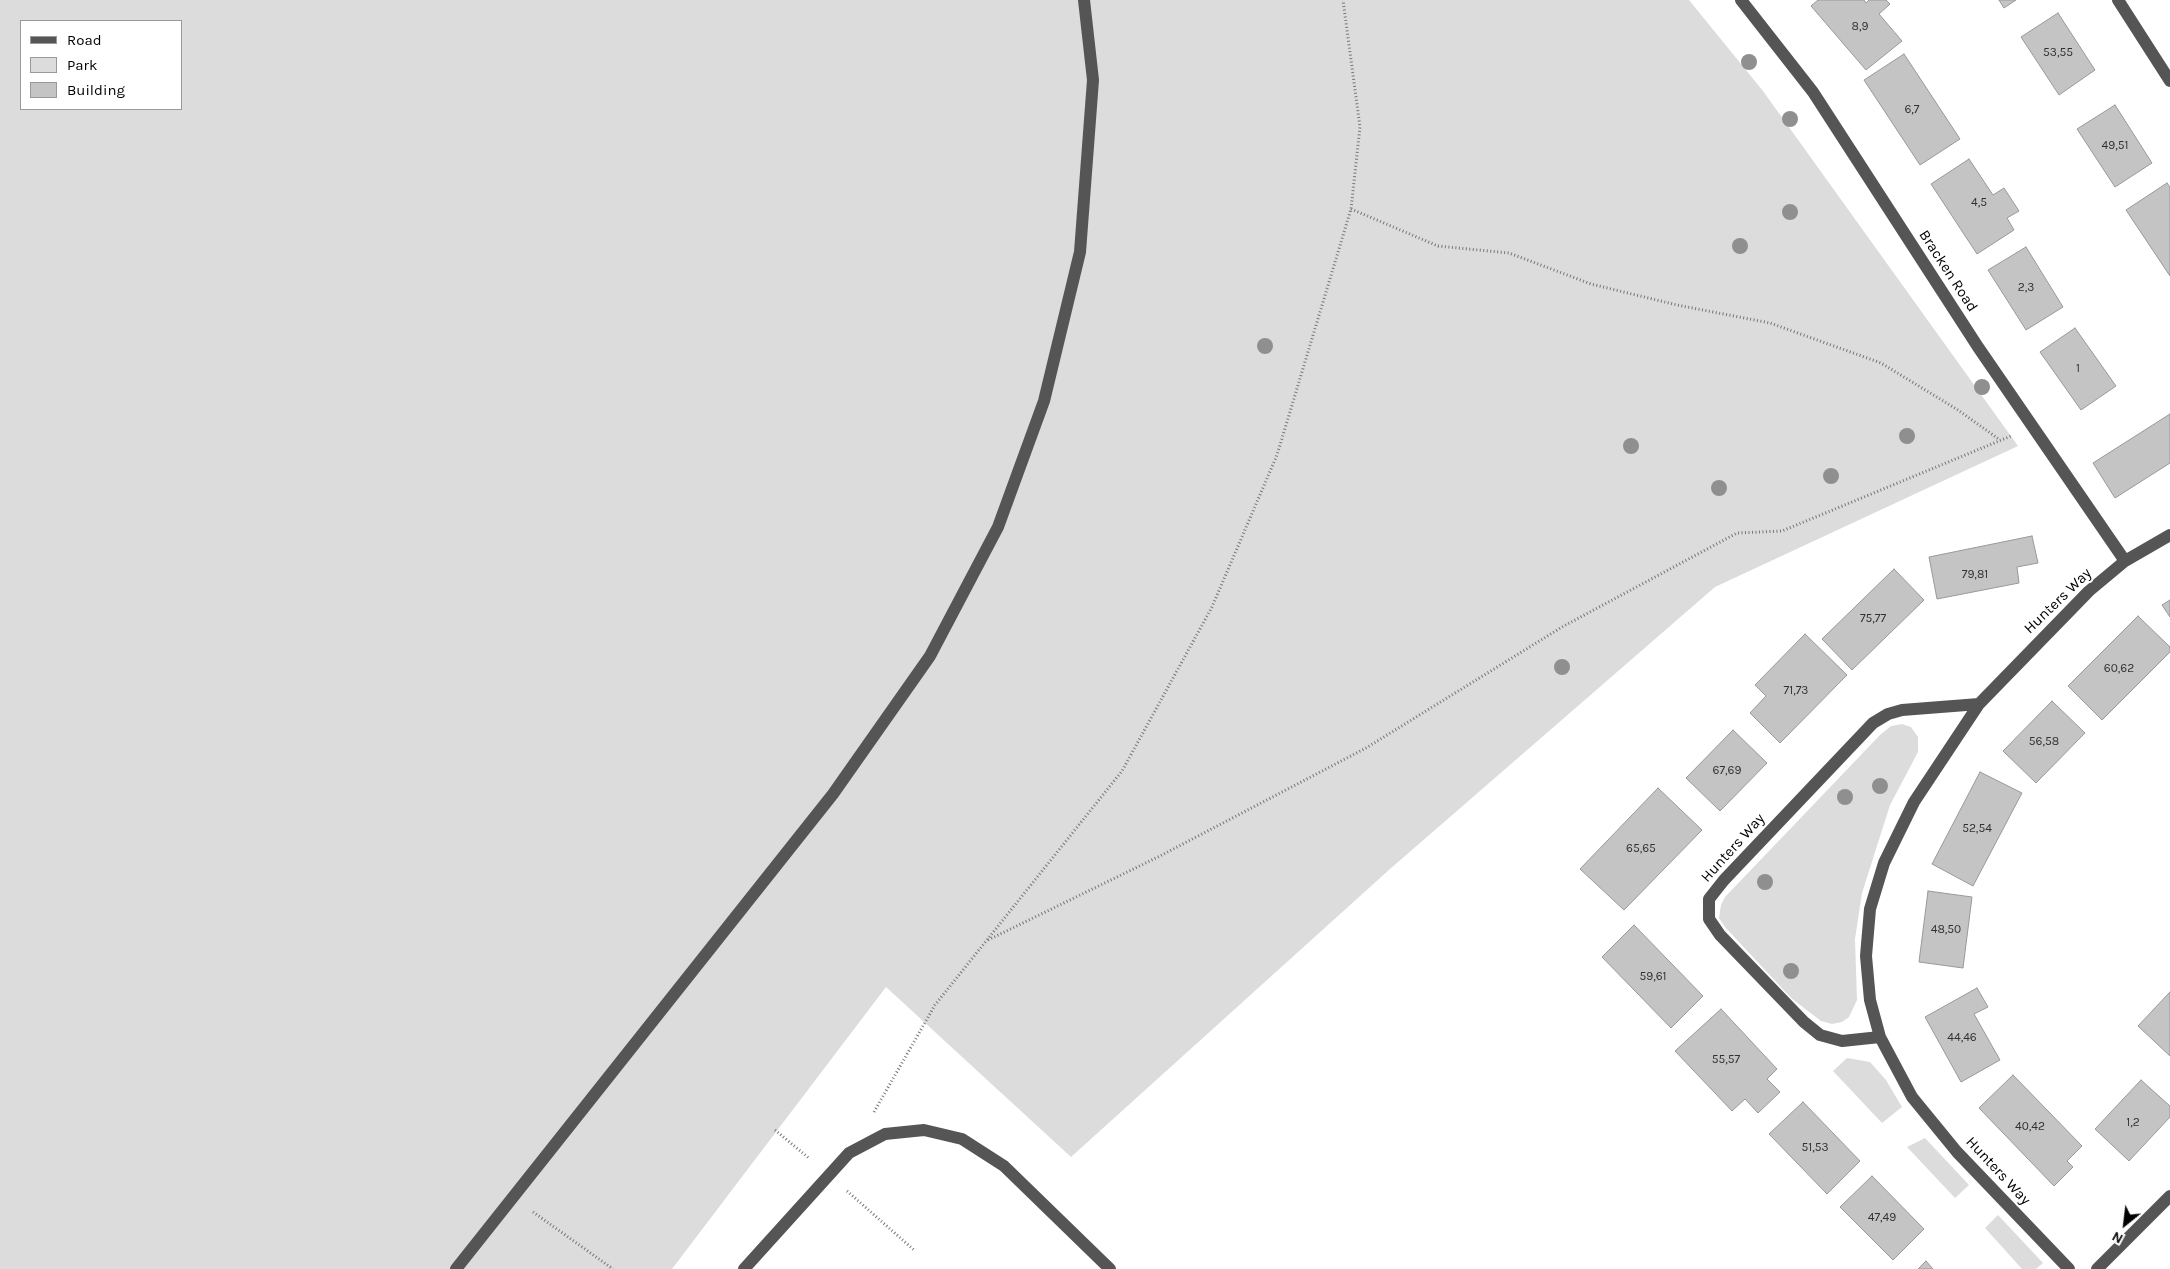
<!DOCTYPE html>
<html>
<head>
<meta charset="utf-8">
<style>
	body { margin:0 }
	#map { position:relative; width:2170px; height:1269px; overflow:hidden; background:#fff; font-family:Karla,sans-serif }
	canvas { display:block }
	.legend { position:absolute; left:20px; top:20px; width:162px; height:90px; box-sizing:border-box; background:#fff; border:1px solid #999; margin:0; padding:6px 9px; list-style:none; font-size:15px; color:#000 }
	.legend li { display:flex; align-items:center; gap:10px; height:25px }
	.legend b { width:25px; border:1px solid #999 }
	.north { position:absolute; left:2100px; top:1199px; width:50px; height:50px; -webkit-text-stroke:4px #fff; paint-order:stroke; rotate:209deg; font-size:14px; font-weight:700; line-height:20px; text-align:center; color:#000 }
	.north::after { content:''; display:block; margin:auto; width:18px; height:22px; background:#000; clip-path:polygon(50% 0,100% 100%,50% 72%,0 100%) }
</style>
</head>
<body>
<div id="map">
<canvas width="2170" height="1269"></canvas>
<ul class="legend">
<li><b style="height:6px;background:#555"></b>Road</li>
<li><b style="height:14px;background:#dcdcdc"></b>Park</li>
<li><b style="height:14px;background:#c4c4c4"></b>Building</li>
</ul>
<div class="north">N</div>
</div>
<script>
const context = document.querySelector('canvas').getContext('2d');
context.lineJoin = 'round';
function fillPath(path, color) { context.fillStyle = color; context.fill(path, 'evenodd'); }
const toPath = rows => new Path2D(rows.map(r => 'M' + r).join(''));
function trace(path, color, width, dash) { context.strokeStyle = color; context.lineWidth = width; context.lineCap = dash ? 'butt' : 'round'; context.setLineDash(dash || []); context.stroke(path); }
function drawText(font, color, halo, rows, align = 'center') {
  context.font = font + ' Karla,sans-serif'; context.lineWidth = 4; context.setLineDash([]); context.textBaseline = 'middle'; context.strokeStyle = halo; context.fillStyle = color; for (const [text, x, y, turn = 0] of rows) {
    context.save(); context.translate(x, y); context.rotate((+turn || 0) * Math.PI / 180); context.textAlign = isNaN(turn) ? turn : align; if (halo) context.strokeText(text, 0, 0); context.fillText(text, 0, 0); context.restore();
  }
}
fillPath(toPath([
	[0,0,1689,0,1763,91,2018,446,1715,587,1390,869,1071,1157,886,987,672,1269,0,1269],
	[21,21,181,21,181,109,21,109],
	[1902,724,1911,727,1918,737,1918,752,1890,805,1862,893,1855,939,1857,1000,1849,1017,1842,1022,1832,1024,1821,1021,1791,998,1725,927,1719,918,1721,905,1725,897,1880,735,1891,726],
	[1847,1058,1870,1062,1886,1080,1902,1107,1882,1123,1833,1071],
	[1925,1138,1969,1185,1955,1198,1907,1147],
	[1998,1215,2043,1263,2036,1269,2022,1269,1985,1228]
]), '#dcdcdc');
const building = toPath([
	[1818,0,1864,0,1866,3,1869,0,1886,0,1890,4,1879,14,1902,41,1866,70,1811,6,1818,0],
	[1999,0,2016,0,2004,8,1999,0],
	[2058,13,2095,70,2059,95,2021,37,2058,13],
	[1904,54,1960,139,1920,165,1864,80,1904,54],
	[2115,105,2152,163,2115,187,2077,129,2115,105],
	[1969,159,1993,195,2004,188,2019,211,2007,218,2014,230,1977,254,1931,184,1969,159],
	[2167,183,2170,187,2170,276,2126,210,2167,183],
	[2026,247,2063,307,2026,330,1988,270,2026,247],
	[2075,328,2116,386,2081,410,2040,352,2075,328],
	[2170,414,2170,463,2115,498,2093,463,2170,414],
	[2032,536,2038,563,2017,567,2019,583,1937,599,1929,557,2032,536],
	[1894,569,1924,600,1852,670,1822,639,1894,569],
	[2170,600,2170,617,2162,605,2170,600],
	[2138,616,2170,647,2170,652,2102,720,2068,686,2138,616],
	[1805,634,1847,675,1780,743,1750,713,1766,696,1755,685,1805,634],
	[2052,701,2085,733,2036,783,2003,751,2052,701],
	[1733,730,1767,763,1720,811,1686,778,1733,730],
	[1980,772,2022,793,1973,886,1932,864,1980,772],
	[1658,788,1702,830,1624,910,1580,869,1658,788],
	[1928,891,1972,897,1963,968,1919,962,1928,891],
	[1634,925,1703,996,1671,1028,1602,957,1634,925],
	[1977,988,1988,1007,1974,1014,2000,1060,1961,1082,1925,1017,1977,988],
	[2170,992,2170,1056,2138,1026,2170,992],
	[1721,1009,1777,1069,1767,1079,1780,1092,1758,1113,1745,1099,1732,1111,1675,1051,1721,1009],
	[2013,1075,2082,1146,2067,1161,2073,1167,2054,1186,1979,1108,2013,1075],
	[2141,1080,2170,1106,2170,1117,2129,1161,2095,1129,2141,1080],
	[1803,1102,1860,1161,1827,1194,1769,1134,1803,1102],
	[1872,1176,1924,1229,1893,1260,1840,1207,1872,1176],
	[1926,1261,1933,1269,1918,1269,1926,1261]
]);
fillPath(building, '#c4c4c4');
trace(building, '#999', 1);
trace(toPath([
	[1351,209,1438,246,1509,253,1591,284,1677,305,1770,323,1881,363,1958,410,2000,440],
	[988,940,1160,856,1366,748,1562,627,1737,533,1782,531,2011,436],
	[874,1112,935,1005,1122,771,1212,607,1277,455,1351,209,1360,127,1343,0],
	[775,1130,810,1159],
	[847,1191,914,1250],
	[533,1212,613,1269]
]), '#777', 3, [1, 2.5]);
trace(toPath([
	[1741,0,1813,92,1978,347,2125,561],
	[2118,0,2170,81],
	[1880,1037,1842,1041,1820,1035,1804,1022,1720,935,1709,919,1709,899,1724,880,1873,723,1888,714,1902,710,1979,704],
	[456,1269,833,794,930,656,998,527,1044,401,1080,252,1093,80,1084,0],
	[744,1269,849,1153,885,1134,924,1130,962,1139,1004,1166,1110,1269],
	[2069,1269,1957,1152,1912,1097,1880,1037,1870,1000,1866,956,1870,909,1884,863,1914,802,1979,704,2089,591,2125,561,2170,535],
	[2097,1269,2170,1196]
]), '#555', 12);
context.fillStyle = '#8f8f8f';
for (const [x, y] of [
	[1749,62],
	[1790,119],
	[1790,212],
	[1740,246],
	[1265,346],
	[1982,387],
	[1907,436],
	[1631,446],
	[1831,476],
	[1719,488],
	[1562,667],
	[1880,786],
	[1845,797],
	[1765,882],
	[1791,971]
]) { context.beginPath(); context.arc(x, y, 8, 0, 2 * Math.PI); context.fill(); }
drawText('12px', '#313131', null, [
	["8,9",1860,27],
	["53,55",2058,53],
	["6,7",1912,110],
	["49,51",2115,146],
	["4,5",1979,203],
	["2,3",2026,288],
	["1",2078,369],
	["79,81",1975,575],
	["75,77",1873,619],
	["60,62",2119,669],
	["71,73",1796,691],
	["56,58",2044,742],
	["67,69",1727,771],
	["52,54",1977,829],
	["65,65",1641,849],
	["48,50",1946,930],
	["59,61",1653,977],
	["44,46",1962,1038],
	["55,57",1726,1060],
	["1,2",2133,1123],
	["40,42",2030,1127],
	["51,53",1815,1148],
	["47,49",1882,1218]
]);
drawText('15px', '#000', '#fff', [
	["Bracken Road",1948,271,57],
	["Hunters Way",2058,601,-44],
	["Hunters Way",1733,848,-48],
	["Hunters Way",1998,1171,47]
]);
</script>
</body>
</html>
